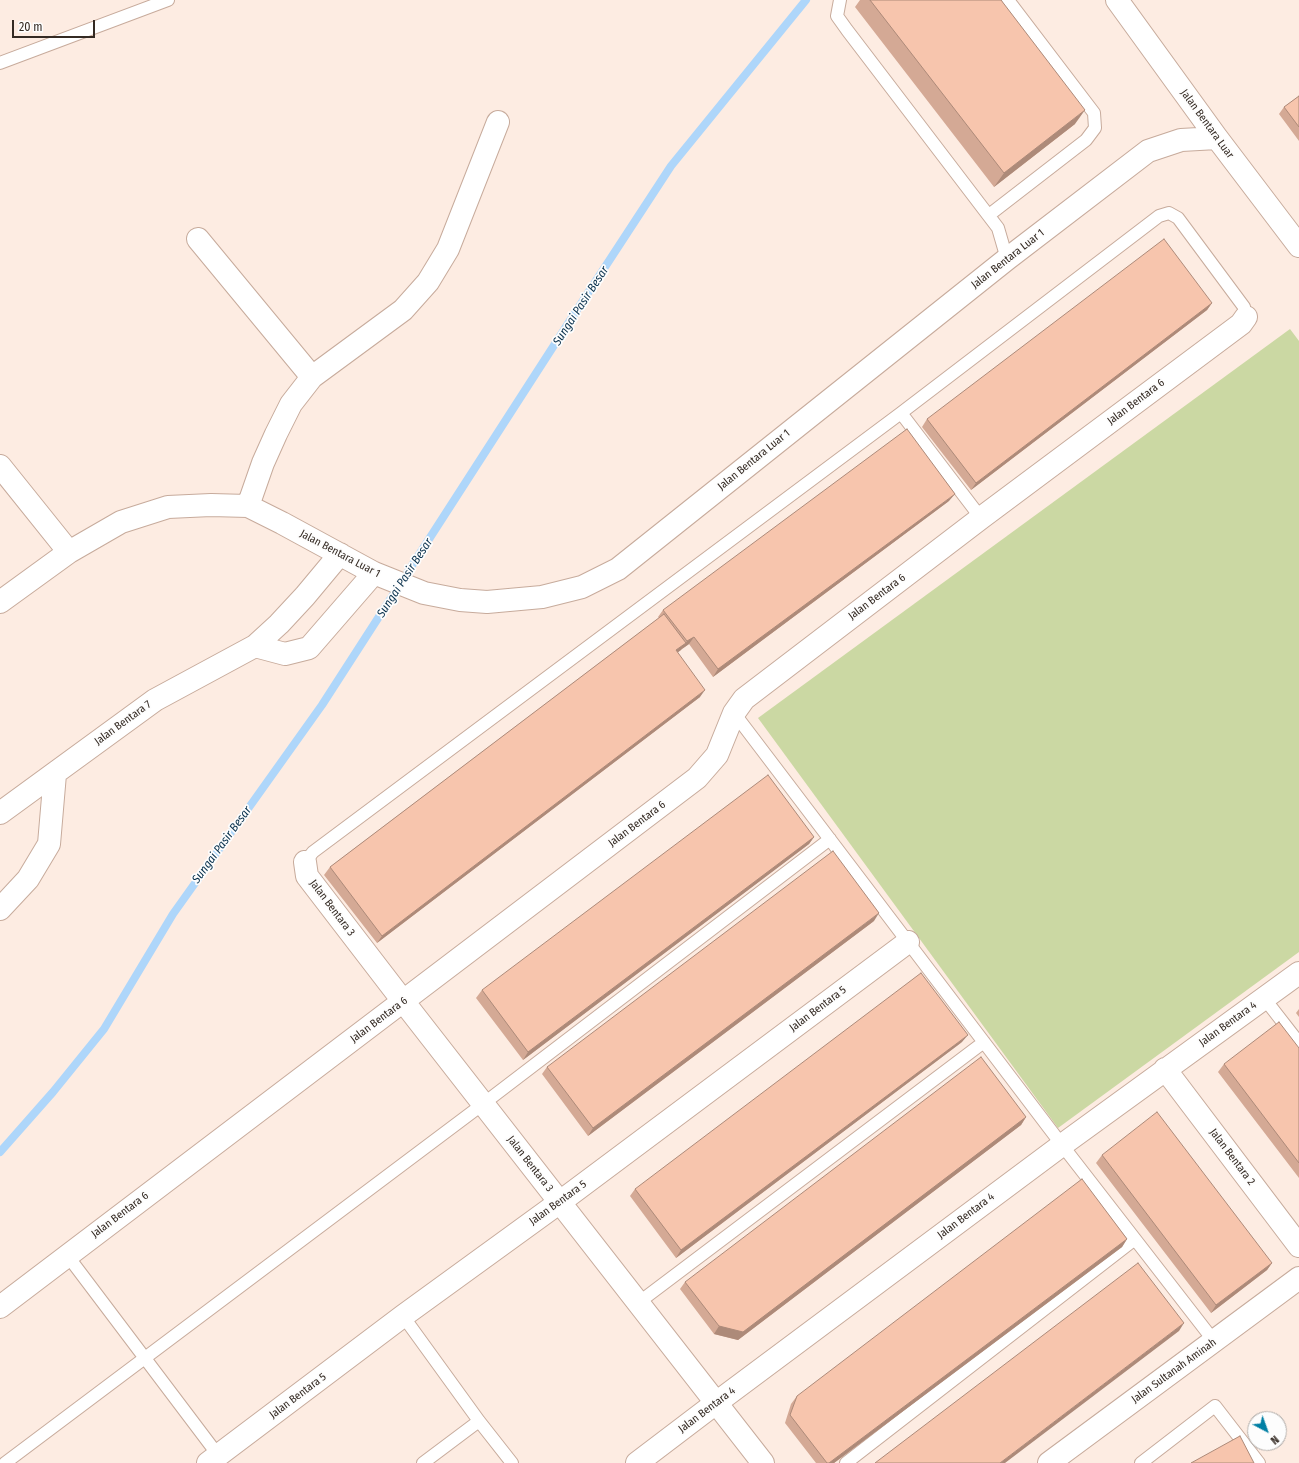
<!DOCTYPE html>
<html>
<head>
<meta charset="utf-8">
<style>
	body { margin:0 }
	#map { position:relative; width:1299px; height:1463px; overflow:hidden; background:#fdece2; font-family:"Fira Sans Condensed",sans-serif }
	canvas { display:block }
	.north { position:absolute; left:1247px; top:1411px; width:40px; height:40px; box-sizing:border-box; background:#fdfdfd; border:1px solid #ada9a6; border-radius:50%; rotate:139deg; font-size:11px; font-weight:700; line-height:16px; text-align:center; color:#342a23 }
	.north::after { content:''; display:block; margin:auto; width:14px; height:18px; background:#007fa4; clip-path:polygon(50% 0,100% 100%,50% 72%,0 100%) }
	.scale { position:absolute; left:12px; top:20px; width:83px; height:18px; box-sizing:border-box; border:2px solid #342a23; border-top:0; padding-left:5px; font-size:12px; line-height:14px; white-space:nowrap; color:#342a23; -webkit-text-stroke:3px #fdfdfd; paint-order:stroke }
</style>
</head>
<body>
<div id="map">
<canvas width="1299" height="1463"></canvas>
<div class="north">N</div>
<div class="scale">20 m</div>
</div>
<script>
const context = document.querySelector('canvas').getContext('2d');
context.lineJoin = 'round';
function fillPath(path, color) { context.fillStyle = color; context.fill(path, 'evenodd'); }
const toPath = rows => new Path2D(rows.map(r => 'M' + r).join(''));
function trace(path, color, width, dash) { context.strokeStyle = color; context.lineWidth = width; context.lineCap = dash ? 'butt' : 'round'; context.setLineDash(dash || []); context.stroke(path); }
function drawText(font, color, halo, rows, align = 'center') {
  context.font = font + ' "Fira Sans Condensed",sans-serif'; context.lineWidth = 3.5; context.setLineDash([]); context.textBaseline = 'middle'; context.strokeStyle = halo; context.fillStyle = color; for (const [text, x, y, turn = 0] of rows) {
    context.save(); context.translate(x, y); context.rotate((+turn || 0) * Math.PI / 180); context.textAlign = isNaN(turn) ? turn : align; if (halo) context.strokeText(text, 0, 0); context.fillText(text, 0, 0); context.restore();
  }
}
fillPath(toPath([
	[1290,329,1299,341,1299,952,1058,1128,758,718]
]), '#cbd8a3');
trace(toPath([
	[0,1152,53,1092,104,1029,173,914,322,705,571,319,671,166,806,0]
]), '#aed6fa', 8);
const lane = toPath([
	[840,0,837,16,847,30,998,228,1007,259],
	[0,63,168,0],
	[989,215,1086,140,1095,128,1094,113,1008,0],
	[901,413,981,518],
	[734,713,1062,1145,1214,1341],
	[305,862,313,852,901,413,1159,216,1169,213,1178,218,1244,307,1246,317],
	[1264,998,1299,1043],
	[67,1255,221,1459],
	[638,1303,984,1042],
	[403,1316,479,1421,512,1463],
	[5,1463,483,1104,830,839],
	[423,1463,479,1421],
	[846,1463,1135,1239],
	[1141,1463,1215,1406,1259,1463]
]);
const street = toPath([
	[1117,0,1217,138,1299,246],
	[198,239,312,377],
	[0,466,69,552],
	[248,506,263,463,276,434,291,404,312,377,403,310,428,282,448,249,498,122],
	[0,602,69,552,121,522,168,507,211,505,248,506,282,523,374,573,424,593,460,600,487,602,542,597,582,587,618,569,1007,259,1148,151,1181,140,1217,138],
	[255,646,285,654,309,648,374,573],
	[0,813,155,700,255,646,279,624,305,596,340,554],
	[305,862,307,876,403,1001,763,1463],
	[0,909,28,879,49,844,55,774],
	[1165,1069,1299,1246],
	[0,1307,697,778,717,755,734,713,744,699,981,518,1241,324,1246,317],
	[208,1463,403,1316,560,1202,908,942],
	[637,1463,716,1403,1062,1145,1299,973],
	[1049,1463,1299,1278]
]);
trace(lane, '#c7ab9c', 14);
trace(street, '#c7ab9c', 24);
trace(lane, '#fff', 12);
trace(street, '#fff', 22);
fillPath(toPath([
	[860,0,1001,0,1075,124,994,187,855,7],
	[1299,96,1299,141,1279,114,1284,107],
	[1212,303,1207,310,971,490,922,427,927,419],
	[949,501,713,677,689,644,682,649,677,653,700,697,377,943,324,875,330,867,659,618,658,617,663,610],
	[814,837,809,844,523,1060,476,998,482,990],
	[874,921,588,1136,542,1074,547,1067],
	[1299,1009,1299,1017,1296,1013],
	[962,1042,676,1258,630,1196,635,1189],
	[1299,1048,1299,1178,1218,1072,1224,1064],
	[1026,1117,1021,1125,738,1340,714,1334,680,1289,685,1282],
	[1102,1155,1272,1263,1267,1270,1211,1313,1096,1163],
	[1127,1239,1122,1247,834,1463,816,1463,785,1423,791,1404,797,1396]
]), '#d4a995');
fillPath(toPath([
	[1085,110,1075,124,994,187,1004,173],
	[1212,303,1207,310,971,490,976,483],
	[955,494,949,501,713,677,718,669],
	[694,637,689,644,682,649,687,641],
	[686,643,681,650,670,658,676,650],
	[705,690,700,697,377,943,382,936],
	[814,837,809,844,523,1060,528,1052],
	[879,913,874,921,588,1136,593,1128],
	[968,1035,962,1042,676,1258,681,1250],
	[1026,1117,1021,1125,738,1340,714,1334,719,1326],
	[1127,1239,1122,1247,834,1463,829,1463],
	[1272,1263,1267,1270,1211,1313,1216,1305],
	[1184,1323,1179,1331,1005,1463,1000,1463]
]), '#ad8a79');
const building = toPath([
	[870,0,1001,0,1085,110,1004,173,870,0],
	[1299,96,1299,127,1284,107,1299,96],
	[1164,239,1212,303,976,483,927,419,1164,239],
	[907,429,955,494,718,669,694,637,687,641,663,610,907,429],
	[664,614,686,643,676,650,705,690,382,936,330,867,664,614],
	[768,775,814,837,528,1052,482,990,768,775],
	[833,851,879,913,593,1128,547,1067,833,851],
	[921,973,968,1035,681,1250,635,1189,921,973],
	[1279,1022,1299,1048,1299,1163,1224,1064,1279,1022],
	[981,1057,1026,1117,743,1332,719,1326,685,1282,981,1057],
	[1157,1112,1272,1263,1216,1305,1102,1155,1157,1112],
	[1082,1179,1127,1239,829,1463,827,1463,790,1415,797,1396,1082,1179],
	[1138,1263,1184,1323,1000,1463,875,1463,1138,1263],
	[1240,1436,1254,1463,1191,1463,1240,1436]
]);
fillPath(building, '#f7c5ad');
trace(building, '#ad8a79', 1);
drawText('11px', '#342a23', '#fdfdfd', [
	["Jalan Bentara Luar",1207,124,54],
	["Jalan Bentara Luar 1",1008,259,-38],
	["Jalan Bentara 6",1136,402,-37],
	["Jalan Bentara Luar 1",754,460,-39],
	["Jalan Bentara Luar 1",340,554,28],
	["Jalan Bentara 6",877,597,-37],
	["Jalan Bentara 7",123,723,-36],
	["Jalan Bentara 6",637,824,-37],
	["Jalan Bentara 3",332,908,53],
	["Jalan Bentara 5",818,1009,-37],
	["Jalan Bentara 6",379,1020,-37],
	["Jalan Bentara 4",1228,1024,-36],
	["Jalan Bentara 2",1232,1157,53],
	["Jalan Bentara 3",530,1164,52],
	["Jalan Bentara 5",558,1203,-36],
	["Jalan Bentara 6",120,1215,-37],
	["Jalan Bentara 4",966,1216,-37],
	["Jalan Sultanah Aminah",1174,1371,-36],
	["Jalan Bentara 5",298,1396,-37],
	["Jalan Bentara 4",707,1410,-37]
]);
drawText('italic 12px', '#062e4a', '#fdfdfd', [
	["Sungai Pasir Besar",581,306,-57],
	["Sungai Pasir Besar",405,578,-57],
	["Sungai Pasir Besar",222,845,-54]
]);
</script>
</body>
</html>
